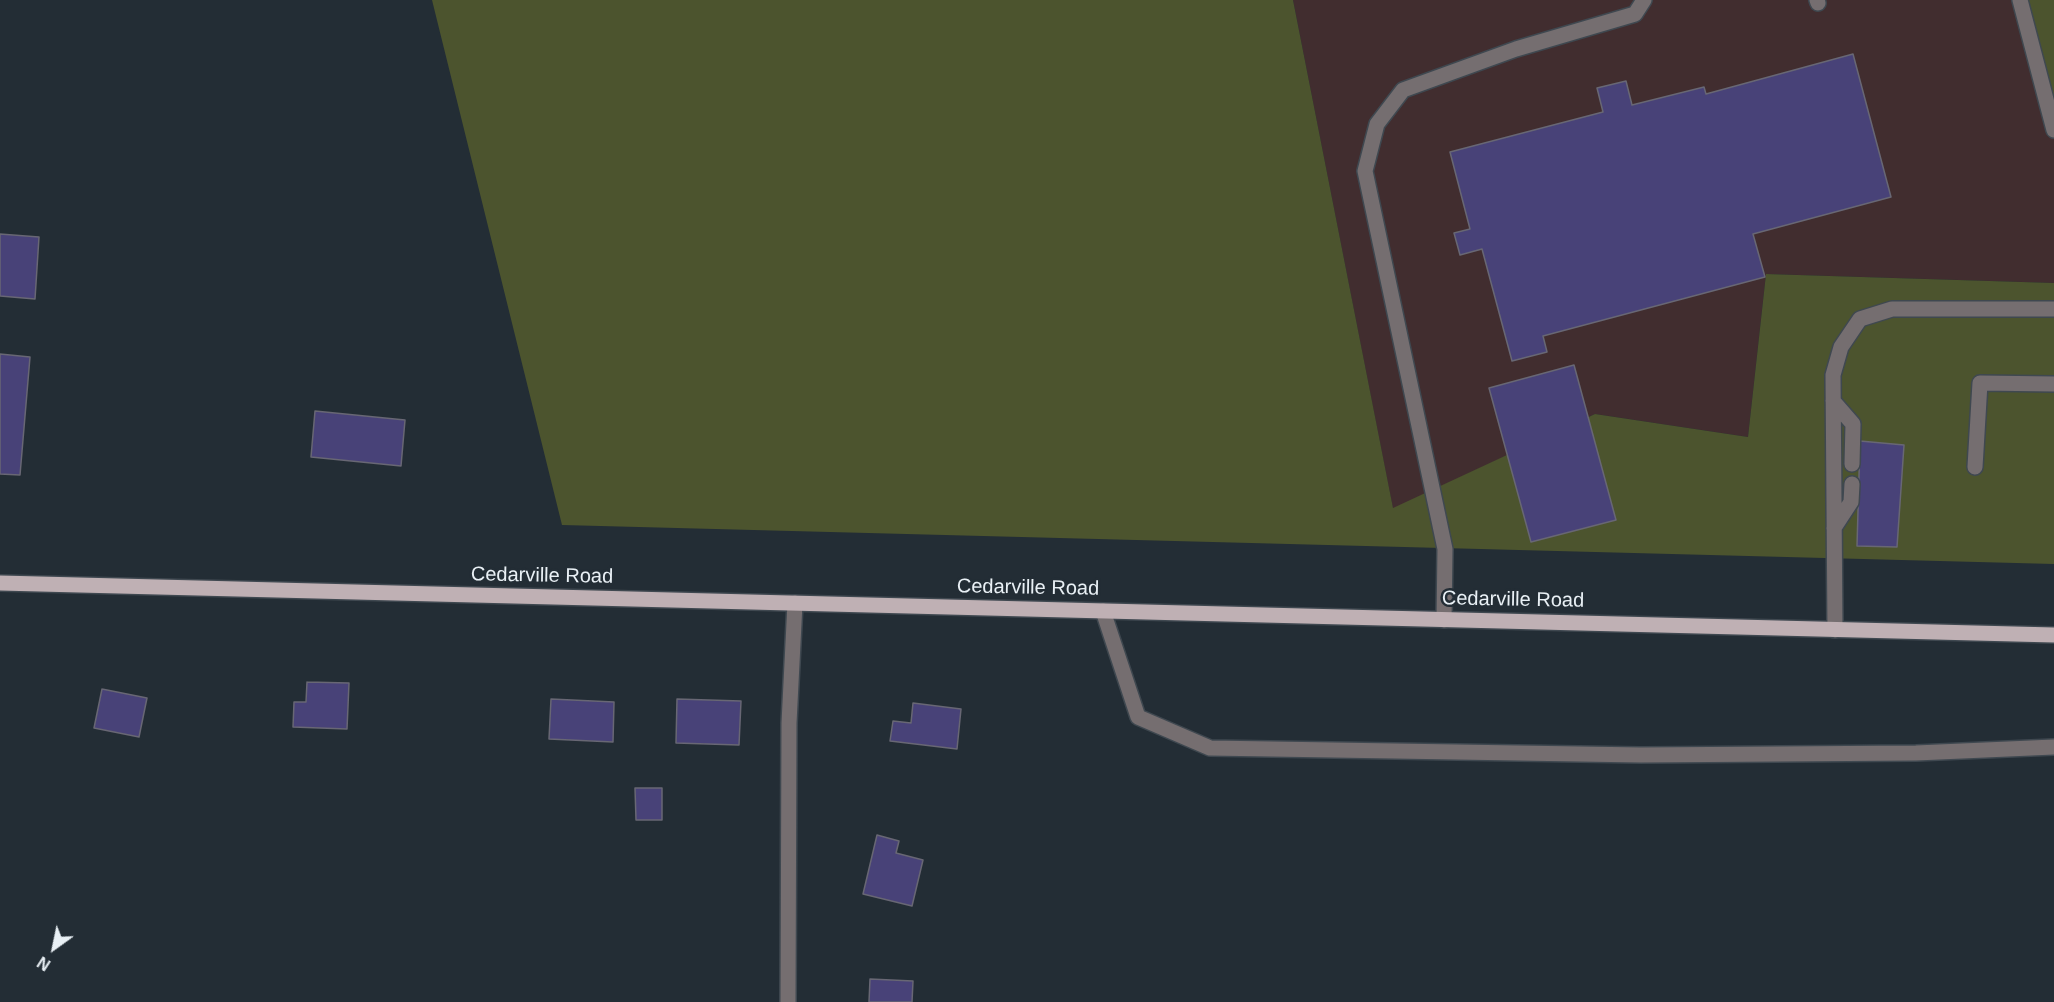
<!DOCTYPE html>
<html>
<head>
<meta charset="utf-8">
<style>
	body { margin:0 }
	#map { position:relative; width:2054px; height:1002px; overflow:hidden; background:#232d35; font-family:Helvetica,sans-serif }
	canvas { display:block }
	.north { position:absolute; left:24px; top:918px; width:60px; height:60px; -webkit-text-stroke:4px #232d35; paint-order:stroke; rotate:213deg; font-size:16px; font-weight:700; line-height:24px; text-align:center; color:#e9f0f5 }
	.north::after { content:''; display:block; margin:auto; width:21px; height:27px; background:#e9f0f5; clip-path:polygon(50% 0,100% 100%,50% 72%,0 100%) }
</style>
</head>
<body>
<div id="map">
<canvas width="2054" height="1002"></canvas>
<div class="north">N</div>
</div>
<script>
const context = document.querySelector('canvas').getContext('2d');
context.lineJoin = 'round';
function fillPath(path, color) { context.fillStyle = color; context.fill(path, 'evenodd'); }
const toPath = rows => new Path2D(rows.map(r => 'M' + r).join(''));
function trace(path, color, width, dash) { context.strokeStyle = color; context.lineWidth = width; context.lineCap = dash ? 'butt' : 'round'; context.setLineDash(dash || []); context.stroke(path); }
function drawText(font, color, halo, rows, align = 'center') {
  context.font = font + ' Helvetica,sans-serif'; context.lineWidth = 5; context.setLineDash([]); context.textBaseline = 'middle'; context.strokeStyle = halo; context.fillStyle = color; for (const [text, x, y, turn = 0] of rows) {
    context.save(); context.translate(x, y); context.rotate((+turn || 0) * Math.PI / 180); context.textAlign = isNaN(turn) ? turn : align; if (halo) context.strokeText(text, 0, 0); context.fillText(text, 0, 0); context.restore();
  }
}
fillPath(toPath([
	[1293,0,2027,0,2054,101,2054,283,1766,274,1748,437,1595,414,1393,509]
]), '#412d2f');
fillPath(toPath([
	[432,0,1293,0,1393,508,1595,414,1748,437,1766,274,2054,283,2054,564,562,525],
	[2027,0,2054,0,2054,101]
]), '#4c542e');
const building = toPath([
	[1853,54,1891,197,1753,234,1765,277,1543,336,1547,352,1512,361,1482,249,1460,255,1454,233,1470,229,1450,152,1603,112,1597,88,1626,81,1632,105,1704,87,1706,94,1853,54],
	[0,234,39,237,35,299,0,296,0,234],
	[0,354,30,357,20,475,0,474,0,354],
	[1574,365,1616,520,1531,542,1489,388,1574,365],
	[315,411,405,420,401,466,311,457,315,411],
	[1860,441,1904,445,1897,547,1857,546,1860,441],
	[307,682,349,683,347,729,293,727,294,702,306,702,307,682],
	[102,689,147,698,139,737,94,728,102,689],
	[551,699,614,702,613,742,549,739,551,699],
	[677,699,741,701,739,745,676,743,677,699],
	[913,703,961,709,957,749,890,741,893,721,911,723,913,703],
	[635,788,662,788,662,820,636,820,635,788],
	[877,835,899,841,896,853,923,860,912,906,863,894,877,835],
	[870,979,913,981,912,1002,869,1002,870,979]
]);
fillPath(building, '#484278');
trace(building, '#686774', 1.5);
const minor = toPath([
	[1817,0,1818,3],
	[2020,0,2054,130],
	[1833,401,1853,424,1852,464],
	[1975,467,1980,383,2054,384],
	[1834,528,1851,502,1852,484],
	[1103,611,1138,717,1210,748,1641,755,1916,753,2054,747],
	[1444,620,1445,549,1365,171,1377,124,1403,90,1516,49,1635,14,1644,0],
	[1835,630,1833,375,1841,347,1860,319,1892,309,2054,309],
	[788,1002,789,723,795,603]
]);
const major = toPath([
	[0,583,2054,635]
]);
trace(minor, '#3f4850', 18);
trace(major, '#3f4850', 18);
trace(minor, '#756e70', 15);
trace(major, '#bfb0b4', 15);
drawText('20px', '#e9f0f5', '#232d35', [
	["Cedarville Road",542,576,1],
	["Cedarville Road",1028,588,1],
	["Cedarville Road",1513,600,1]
]);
</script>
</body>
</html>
